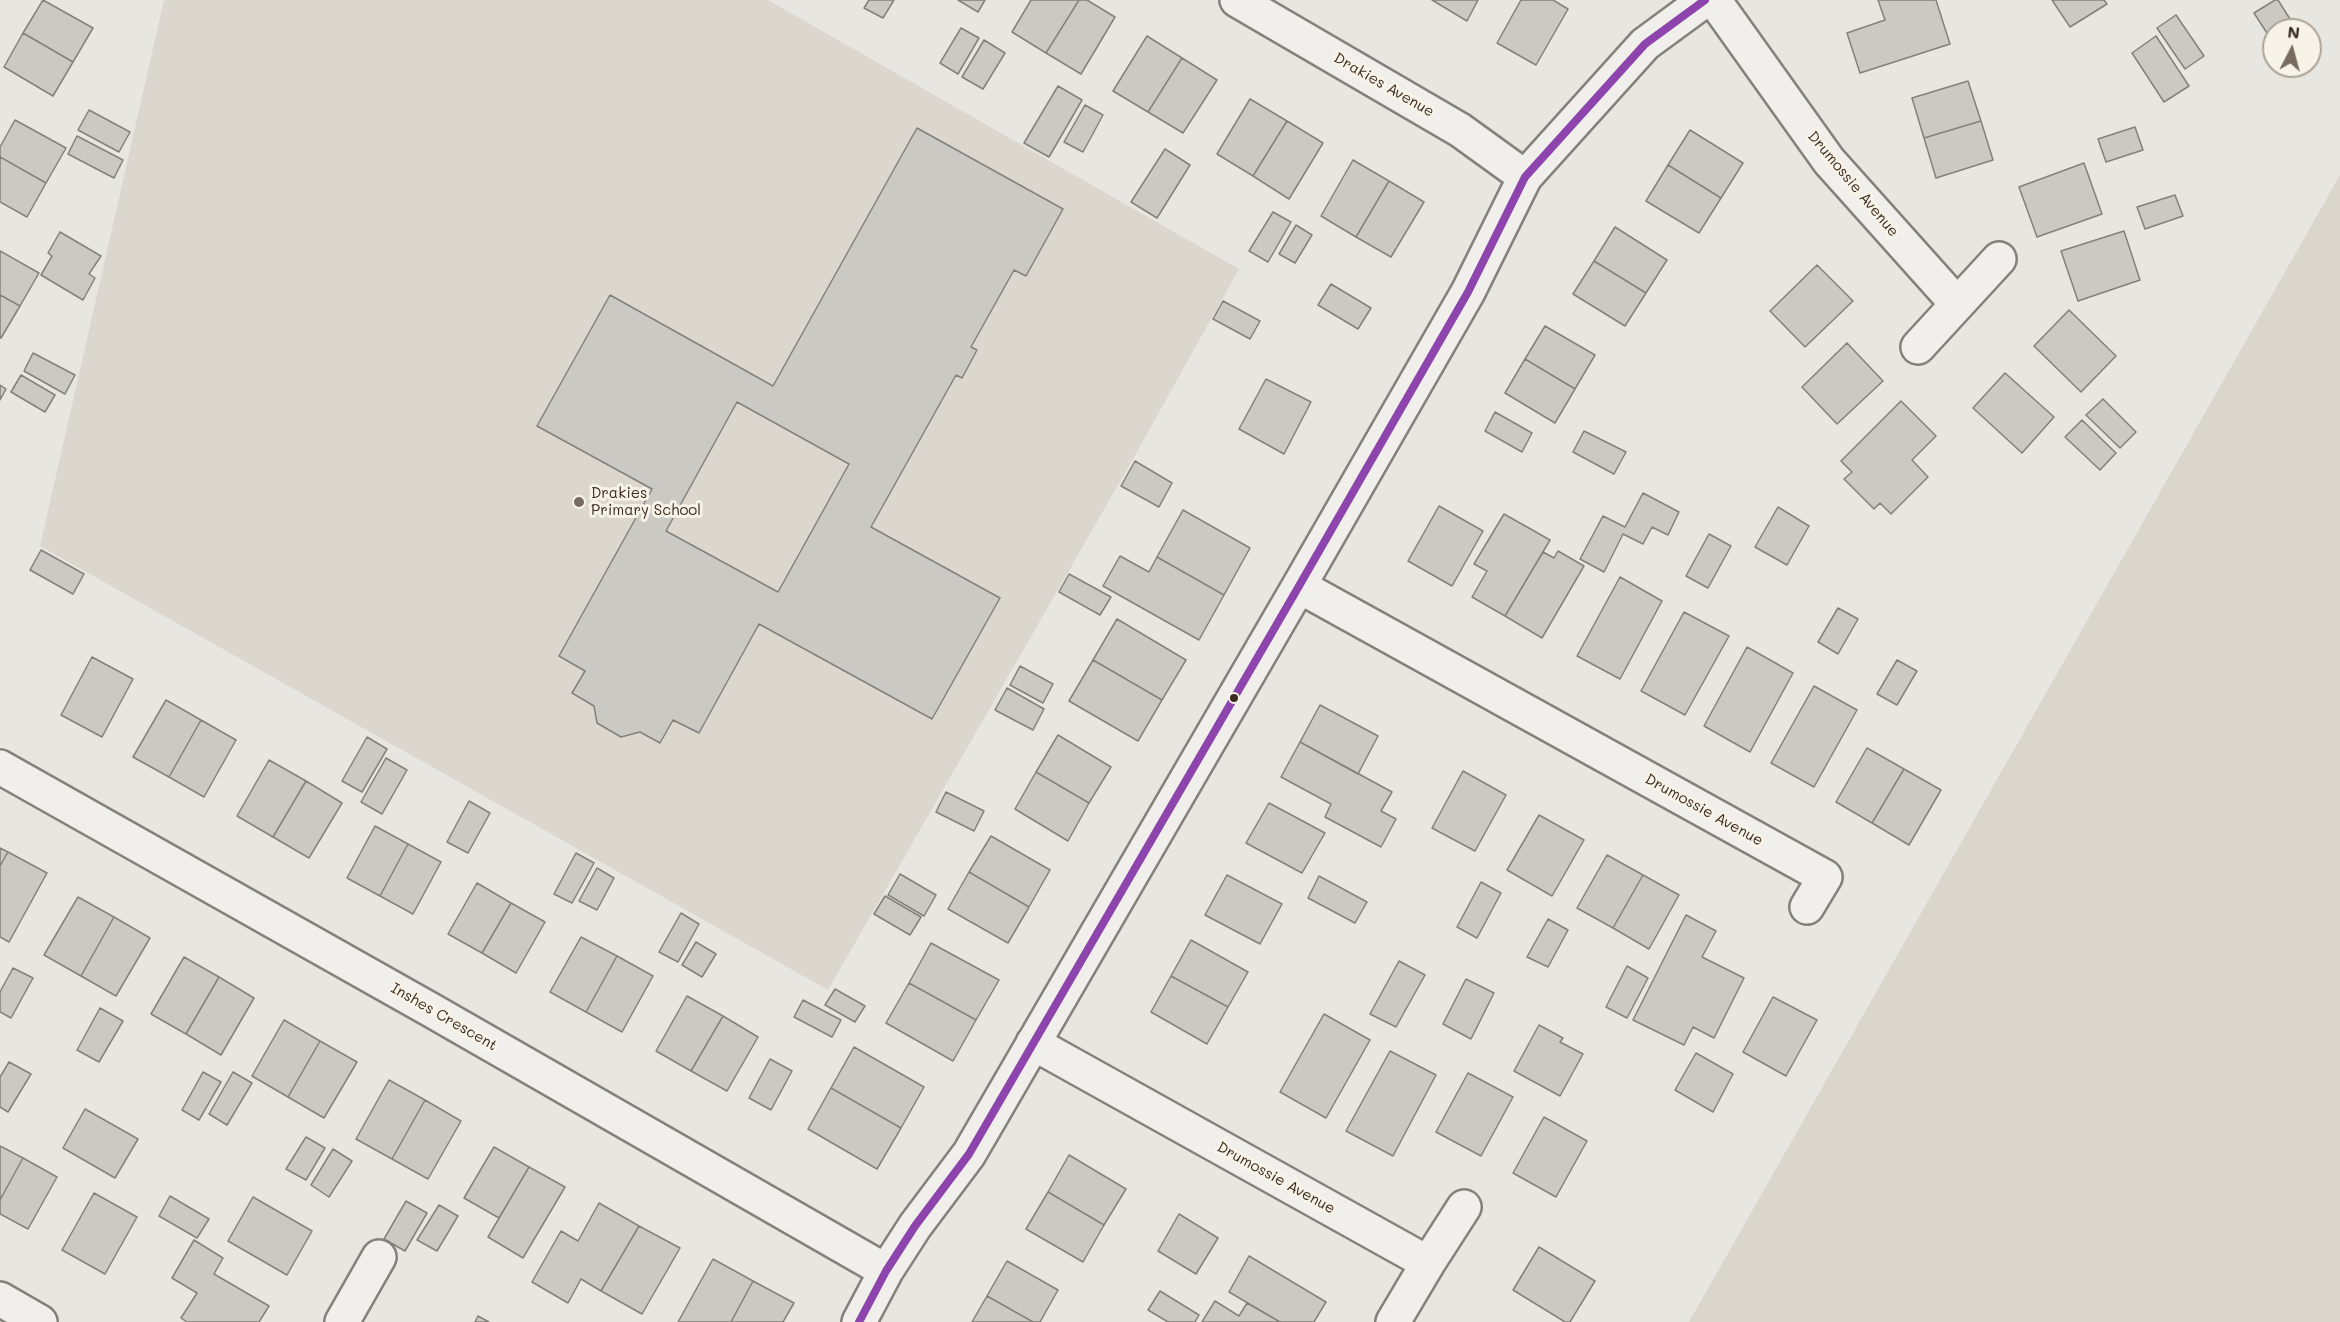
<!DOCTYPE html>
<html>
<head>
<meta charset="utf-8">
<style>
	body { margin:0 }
	#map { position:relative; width:2340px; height:1322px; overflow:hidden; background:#e8e6e0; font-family:Mali,sans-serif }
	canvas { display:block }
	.north { position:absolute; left:2262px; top:18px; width:60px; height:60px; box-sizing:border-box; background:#f7f3e8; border:2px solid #aca397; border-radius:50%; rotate:6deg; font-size:16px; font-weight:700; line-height:24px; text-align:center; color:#3b2a1e }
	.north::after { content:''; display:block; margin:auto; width:21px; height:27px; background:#786c62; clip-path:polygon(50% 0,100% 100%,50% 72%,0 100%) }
</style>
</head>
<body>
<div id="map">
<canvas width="2340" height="1322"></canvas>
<div class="north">N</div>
</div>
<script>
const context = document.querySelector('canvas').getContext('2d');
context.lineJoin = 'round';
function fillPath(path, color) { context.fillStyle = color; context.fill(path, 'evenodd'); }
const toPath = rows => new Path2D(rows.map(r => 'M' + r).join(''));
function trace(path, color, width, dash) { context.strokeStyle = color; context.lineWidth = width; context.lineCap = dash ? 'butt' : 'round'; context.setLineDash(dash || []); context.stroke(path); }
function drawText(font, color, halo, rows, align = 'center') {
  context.font = font + ' Mali,sans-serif'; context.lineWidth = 6; context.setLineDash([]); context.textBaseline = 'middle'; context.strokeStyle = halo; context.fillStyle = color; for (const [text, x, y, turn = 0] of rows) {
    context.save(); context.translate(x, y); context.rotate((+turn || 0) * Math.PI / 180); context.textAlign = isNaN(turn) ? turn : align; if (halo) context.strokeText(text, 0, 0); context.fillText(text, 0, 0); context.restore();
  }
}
fillPath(toPath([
	[164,0,768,0,1239,269,1133,459,828,990,40,546]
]), '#dbd7ce');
fillPath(toPath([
	[2340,175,2340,1322,1689,1322]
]), '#dad6cc');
const building = toPath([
	[43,0,93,28,73,62,23,33,43,0],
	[869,0,894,0,883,18,864,8,869,0],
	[958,0,985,0,978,12,958,0],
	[1031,0,1079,0,1046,53,1012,32,1031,0],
	[1079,0,1087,0,1115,17,1081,74,1046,53,1079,0],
	[1432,0,1478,0,1467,21,1432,0],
	[1521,0,1553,0,1568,9,1536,65,1497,43,1521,0],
	[1878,0,1936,0,1950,44,1860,73,1847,33,1885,20,1878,0],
	[2052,0,2104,0,2107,4,2070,27,2052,0],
	[2275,0,2278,0,2297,30,2274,30,2274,44,2254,13,2275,0],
	[2176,15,2204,56,2185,69,2157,28,2176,15],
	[961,28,979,38,958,74,940,63,961,28],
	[23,33,73,62,53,96,4,67,23,33],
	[1147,36,1182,58,1148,112,1113,91,1147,36],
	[2156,36,2189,86,2164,102,2132,53,2156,36],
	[984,40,1005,53,983,89,962,77,984,40],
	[1182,58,1217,80,1183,133,1148,112,1182,58],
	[1968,81,1981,121,1924,138,1912,98,1968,81],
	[1058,86,1082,100,1049,157,1024,143,1058,86],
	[1250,99,1287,121,1253,176,1217,154,1250,99],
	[1085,105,1103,115,1083,152,1064,142,1085,105],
	[89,110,130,132,119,152,78,130,89,110],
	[15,120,66,148,46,183,0,157,0,147,15,120],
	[1287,121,1323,143,1289,199,1253,176,1287,121],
	[1981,121,1993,160,1936,178,1924,138,1981,121],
	[2135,127,2143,150,2106,162,2098,139,2135,127],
	[917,128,1063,209,1026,276,1014,270,971,347,977,350,962,378,956,375,871,527,1000,598,932,719,759,624,699,733,673,720,660,743,640,732,621,737,597,723,594,706,572,693,585,671,559,656,652,489,537,426,610,295,773,386,917,128],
	[737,402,849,464,778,592,666,531,737,402],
	[1690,130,1743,163,1721,198,1668,165,1690,130],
	[77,136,123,160,114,178,68,154,77,136],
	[1165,149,1190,165,1157,218,1131,202,1165,149],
	[0,157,46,183,27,217,0,202,0,157],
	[1353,160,1389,181,1356,237,1321,216,1353,160],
	[2084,163,2102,214,2037,237,2019,187,2084,163],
	[1668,165,1721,198,1699,233,1646,201,1668,165],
	[1389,181,1424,202,1391,257,1356,237,1389,181],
	[2175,195,2183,216,2145,229,2137,207,2175,195],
	[1273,212,1291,222,1268,262,1249,251,1273,212],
	[1296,225,1312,235,1295,263,1279,254,1296,225],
	[1615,227,1667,260,1646,293,1594,261,1615,227],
	[2124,231,2140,280,2078,301,2061,251,2124,231],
	[60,232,101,256,89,274,95,278,83,300,41,275,52,256,48,253,60,232],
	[0,251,39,273,20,306,0,295,0,251],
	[1594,261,1646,293,1625,326,1573,294,1594,261],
	[1817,265,1853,301,1805,347,1770,311,1817,265],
	[1331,284,1371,308,1358,329,1318,305,1331,284],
	[0,295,20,306,1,338,0,338,0,295],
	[1223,301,1260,321,1250,339,1213,319,1223,301],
	[2069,310,2116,356,2081,392,2034,346,2069,310],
	[1545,326,1595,355,1575,389,1525,359,1545,326],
	[1847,343,1883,381,1837,424,1802,387,1847,343],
	[33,353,75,375,65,394,24,371,33,353],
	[1525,359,1575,389,1555,423,1505,393,1525,359],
	[2005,373,2054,417,2022,453,1973,408,2005,373],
	[21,375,55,395,45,412,11,392,21,375],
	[1266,379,1311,402,1284,454,1239,429,1266,379],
	[0,385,6,389,0,400,0,385],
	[2103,399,2136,432,2120,448,2086,415,2103,399],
	[1901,401,1936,436,1912,460,1928,477,1891,514,1880,503,1874,509,1844,479,1852,472,1841,461,1901,401],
	[1495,412,1532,433,1522,452,1485,431,1495,412],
	[2082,420,2116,453,2100,470,2065,437,2082,420],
	[1584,431,1626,452,1614,474,1573,452,1584,431],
	[1135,461,1172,483,1159,507,1121,486,1135,461],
	[1643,493,1679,512,1668,535,1652,527,1643,544,1623,534,1604,572,1580,559,1603,516,1625,527,1643,493],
	[1439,506,1483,531,1452,586,1408,561,1439,506],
	[1778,507,1809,526,1787,565,1755,547,1778,507],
	[1183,510,1250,548,1224,595,1157,557,1183,510],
	[1504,514,1550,540,1505,616,1472,597,1487,571,1474,564,1504,514],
	[1709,534,1731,546,1708,588,1686,576,1709,534],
	[41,550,84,574,73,594,30,570,41,550],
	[1558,551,1584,566,1542,638,1505,616,1543,552,1554,558,1558,551],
	[1120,556,1149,572,1157,557,1224,595,1199,640,1103,586,1120,556],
	[1069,574,1111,597,1100,615,1059,592,1069,574],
	[1620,577,1662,601,1620,679,1577,656,1620,577],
	[1838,608,1858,619,1838,654,1818,642,1838,608],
	[1684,612,1729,636,1685,715,1641,691,1684,612],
	[1117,619,1186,660,1162,700,1093,660,1117,619],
	[1747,647,1793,673,1750,752,1704,726,1747,647],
	[92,657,133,679,102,737,61,715,92,657],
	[1093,660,1162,700,1138,741,1069,701,1093,660],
	[1897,660,1917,671,1897,705,1877,694,1897,660],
	[1020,666,1053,684,1043,703,1010,685,1020,666],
	[1814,686,1857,710,1814,787,1771,763,1814,686],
	[1007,688,1044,709,1033,730,995,710,1007,688],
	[166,700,201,720,169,777,133,757,166,700],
	[1320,705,1378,736,1358,774,1300,742,1320,705],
	[201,720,236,740,204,797,169,777,201,720],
	[1058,735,1111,767,1089,803,1036,772,1058,735],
	[367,737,387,749,362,792,342,781,367,737],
	[1300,742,1392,792,1381,811,1396,819,1381,847,1325,817,1331,804,1281,777,1300,742],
	[1867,748,1904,769,1872,823,1836,802,1867,748],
	[386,758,407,770,382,814,361,802,386,758],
	[269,760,306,781,273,837,237,816,269,760],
	[1904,769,1941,790,1909,845,1872,823,1904,769],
	[1463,771,1506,795,1475,851,1432,828,1463,771],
	[1036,772,1089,803,1068,841,1015,809,1036,772],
	[306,781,342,803,309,858,273,837,306,781],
	[946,792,984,811,974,831,936,812,946,792],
	[469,801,490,813,468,853,447,842,469,801],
	[1269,803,1325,833,1302,873,1246,843,1269,803],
	[1539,815,1584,840,1552,896,1507,870,1539,815],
	[375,826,408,844,380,896,347,878,375,826],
	[991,836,1050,870,1029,907,969,872,991,836],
	[408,844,441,862,413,914,380,896,408,844],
	[0,848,8,852,0,866,0,848],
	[8,852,47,873,9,942,0,937,0,866,8,852],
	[576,853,594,863,572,903,554,894,576,853],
	[1607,855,1643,875,1613,928,1577,908,1607,855],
	[597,868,614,878,597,910,579,901,597,868],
	[969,872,1029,907,1008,943,948,909,969,872],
	[900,874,936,895,924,916,888,895,900,874],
	[1227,875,1282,904,1260,944,1205,915,1227,875],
	[1643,875,1679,895,1649,949,1613,928,1643,875],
	[1319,876,1367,902,1355,923,1308,898,1319,876],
	[1481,882,1501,893,1477,938,1457,927,1481,882],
	[477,883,511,903,482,953,448,934,477,883],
	[885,896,921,917,910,935,874,914,885,896],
	[78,897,114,917,81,976,44,955,78,897],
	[511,903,545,922,516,973,482,953,511,903],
	[681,913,699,924,678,962,659,952,681,913],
	[1686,915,1716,931,1702,957,1744,978,1714,1038,1693,1027,1684,1045,1633,1020,1686,915],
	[114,917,150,938,116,996,81,976,114,917],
	[1548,919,1568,930,1548,967,1527,957,1548,919],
	[581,937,617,956,586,1012,550,992,581,937],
	[1191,940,1248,972,1228,1007,1171,976,1191,940],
	[696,942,716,954,702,977,682,965,696,942],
	[931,943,999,980,976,1020,909,983,931,943],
	[617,956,653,976,622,1032,586,1012,617,956],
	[184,957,219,977,186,1034,151,1014,184,957],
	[1399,961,1425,975,1396,1027,1370,1014,1399,961],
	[1627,966,1648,978,1627,1018,1606,1007,1627,966],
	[13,968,33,978,11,1018,0,1012,0,992,13,968],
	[1171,976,1228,1007,1207,1044,1151,1012,1171,976],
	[219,977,254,998,221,1055,186,1034,219,977],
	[1466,979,1494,993,1471,1039,1443,1024,1466,979],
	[909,983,976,1020,953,1061,886,1023,909,983],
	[835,989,865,1006,855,1022,825,1005,835,989],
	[687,996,723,1016,691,1071,656,1051,687,996],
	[1773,997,1817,1020,1786,1076,1743,1052,1773,997],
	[803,1000,841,1020,832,1037,794,1017,803,1000],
	[100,1008,123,1021,99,1062,77,1050,100,1008],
	[1324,1014,1370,1040,1326,1118,1280,1092,1324,1014],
	[723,1016,758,1037,727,1091,691,1071,723,1016],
	[284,1020,320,1041,288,1097,252,1076,284,1020],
	[1539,1025,1563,1038,1560,1042,1583,1054,1560,1096,1514,1071,1539,1025],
	[320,1041,357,1062,324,1118,288,1097,320,1041],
	[854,1047,924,1087,901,1128,831,1088,854,1047],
	[1390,1051,1436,1075,1393,1156,1346,1131,1390,1051],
	[1696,1053,1733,1074,1713,1112,1675,1090,1696,1053],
	[770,1059,792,1071,771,1110,749,1098,770,1059],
	[9,1062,31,1074,8,1112,0,1107,0,1077,9,1062],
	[203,1072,221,1082,199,1120,182,1110,203,1072],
	[233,1072,252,1083,227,1125,209,1114,233,1072],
	[1468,1073,1513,1097,1481,1156,1436,1132,1468,1073],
	[389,1080,425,1100,392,1159,356,1139,389,1080],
	[831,1088,901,1128,877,1169,808,1129,831,1088],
	[425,1100,461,1121,428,1179,392,1159,425,1100],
	[85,1109,138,1139,115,1178,63,1148,85,1109],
	[1544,1117,1587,1141,1556,1197,1513,1173,1544,1117],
	[306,1137,325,1148,306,1180,286,1169,306,1137],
	[0,1146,23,1158,0,1200,0,1146],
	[494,1147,529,1167,499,1218,464,1198,494,1147],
	[333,1149,352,1161,329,1197,311,1185,333,1149],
	[1069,1155,1126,1189,1104,1225,1048,1192,1069,1155],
	[23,1158,57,1177,28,1229,0,1214,0,1200,23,1158],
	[529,1167,565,1187,523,1258,488,1237,529,1167],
	[1048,1192,1104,1225,1083,1262,1026,1229,1048,1192],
	[94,1193,137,1217,105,1274,62,1250,94,1193],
	[170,1196,209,1219,197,1238,159,1216,170,1196],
	[253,1197,312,1231,287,1275,228,1241,253,1197],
	[406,1201,427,1213,405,1251,384,1239,406,1201],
	[599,1203,639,1226,601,1291,581,1279,568,1303,532,1282,561,1231,578,1241,599,1203],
	[439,1205,458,1216,437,1251,417,1240,439,1205],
	[1179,1214,1218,1238,1196,1274,1158,1251,1179,1214],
	[639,1226,680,1248,642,1314,601,1291,639,1226],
	[194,1240,223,1258,214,1274,269,1306,259,1322,187,1322,181,1318,197,1293,172,1278,194,1240],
	[1539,1247,1595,1281,1570,1322,1565,1322,1513,1290,1539,1247],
	[1249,1256,1326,1302,1314,1322,1280,1322,1229,1292,1249,1256],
	[713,1259,753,1281,731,1322,678,1322,713,1259],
	[1007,1261,1058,1290,1040,1322,1033,1322,987,1296,1007,1261],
	[753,1281,794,1303,783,1322,731,1322,753,1281],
	[1160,1291,1199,1315,1195,1322,1168,1322,1148,1310,1160,1291],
	[987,1296,1033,1322,972,1322,987,1296],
	[1215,1301,1239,1316,1247,1303,1280,1322,1202,1322,1215,1301],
	[478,1316,489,1322,475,1322,478,1316]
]);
fillPath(building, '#cbc9c4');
trace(building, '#84807a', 1.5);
const minor = toPath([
	[1237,0,1460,130,1525,177],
	[1714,0,1829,161,1957,304],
	[1918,347,1999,259],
	[1299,586,1825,877,1807,907],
	[0,767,431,1010,886,1271],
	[1033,1043,1428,1263,1393,1322],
	[1428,1263,1464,1207],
	[0,1299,40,1322],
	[342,1322,379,1257],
	[859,1322,886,1271,915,1226,969,1154,1299,586,1468,292,1525,177,1645,44,1705,0]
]);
trace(minor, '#84807a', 38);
trace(minor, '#f0efeb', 33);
trace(toPath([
	[859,1322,886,1271,915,1226,969,1154,1299,586,1468,292,1525,177,1645,44,1705,0]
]), '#8e44ad', 8);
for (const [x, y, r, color] of [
	[579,502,6,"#786c62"],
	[1234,698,5,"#3b2a1e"]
]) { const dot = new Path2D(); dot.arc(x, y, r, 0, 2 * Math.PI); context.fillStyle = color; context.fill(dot); trace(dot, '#f7f3e8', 2); }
drawText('15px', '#3b2a1e', '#f7f3e8', [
	["Drakies Avenue",1384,85,30],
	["Drumossie Avenue",1853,184,50],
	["Drumossie Avenue",1704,810,29],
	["Inshes Crescent",444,1017,30],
	["Drumossie Avenue",1276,1178,29]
]);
drawText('15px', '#3b2a1e', '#f7f3e8', [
	["Drakies",591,493],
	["Primary School",591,510]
], 'left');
</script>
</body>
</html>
